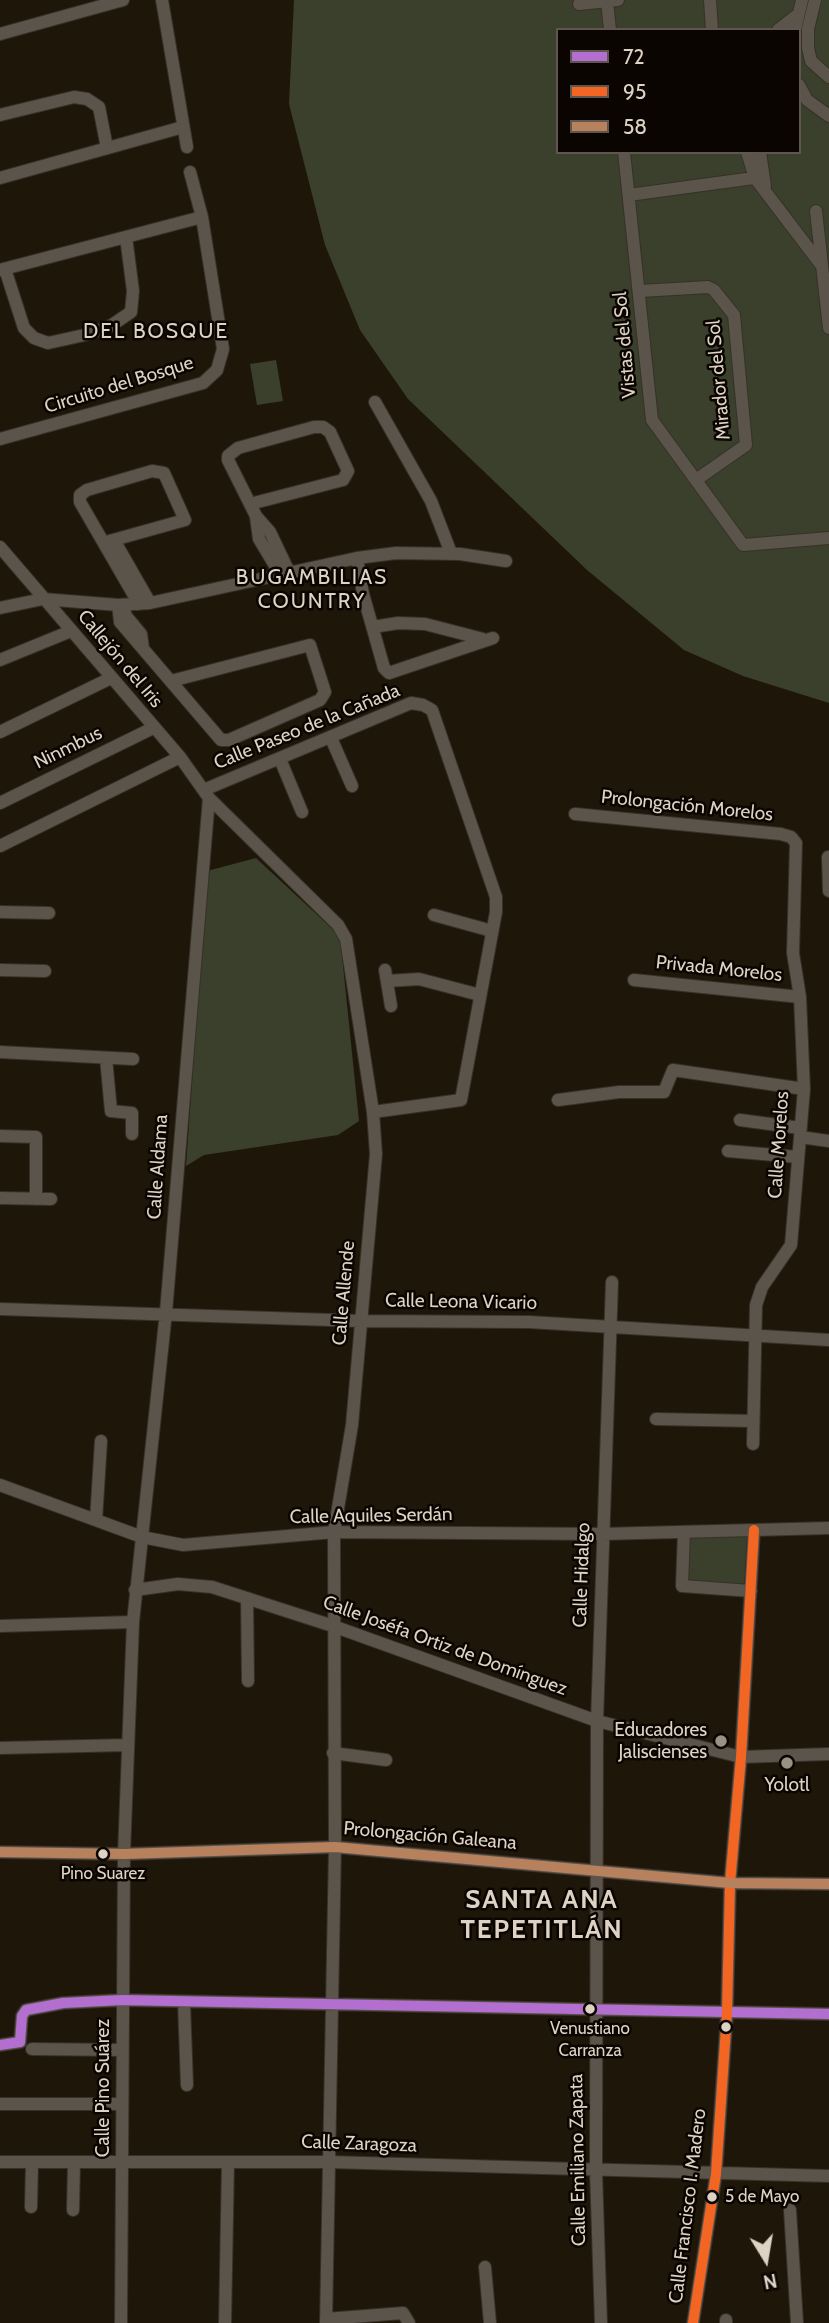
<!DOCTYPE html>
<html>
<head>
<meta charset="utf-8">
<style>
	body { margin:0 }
	#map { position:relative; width:829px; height:2323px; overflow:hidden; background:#1f160a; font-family:Cabin,sans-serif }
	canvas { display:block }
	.legend { position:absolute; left:556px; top:28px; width:245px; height:126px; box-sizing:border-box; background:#0b0501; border:2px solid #5f574f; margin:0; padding:9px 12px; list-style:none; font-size:21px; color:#ddd2c4 }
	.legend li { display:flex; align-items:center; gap:14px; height:35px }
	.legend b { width:35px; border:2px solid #5f574f }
	.north { position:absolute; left:731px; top:2225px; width:70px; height:70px; -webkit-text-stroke:5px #0b0501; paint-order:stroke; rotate:169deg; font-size:19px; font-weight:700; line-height:28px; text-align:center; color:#ddd2c4 }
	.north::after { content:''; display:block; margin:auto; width:24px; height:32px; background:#ddd2c4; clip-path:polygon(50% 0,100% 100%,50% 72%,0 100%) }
</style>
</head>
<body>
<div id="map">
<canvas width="829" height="2323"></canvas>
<ul class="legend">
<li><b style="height:9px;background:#b36fd0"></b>72</li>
<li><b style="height:9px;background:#f26522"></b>95</li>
<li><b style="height:9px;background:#b6815c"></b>58</li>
</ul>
<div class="north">N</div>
</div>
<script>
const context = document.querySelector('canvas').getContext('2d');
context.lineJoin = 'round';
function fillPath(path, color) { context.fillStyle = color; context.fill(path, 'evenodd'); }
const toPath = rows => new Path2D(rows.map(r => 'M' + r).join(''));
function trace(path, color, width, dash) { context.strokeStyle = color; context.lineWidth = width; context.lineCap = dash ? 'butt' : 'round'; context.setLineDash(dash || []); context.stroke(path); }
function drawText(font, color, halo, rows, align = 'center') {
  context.font = font + ' Cabin,sans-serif'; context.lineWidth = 5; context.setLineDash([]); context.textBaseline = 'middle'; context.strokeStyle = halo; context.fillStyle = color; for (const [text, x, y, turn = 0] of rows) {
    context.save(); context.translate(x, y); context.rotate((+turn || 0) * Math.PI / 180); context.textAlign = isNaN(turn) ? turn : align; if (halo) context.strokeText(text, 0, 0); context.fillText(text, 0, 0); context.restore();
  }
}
fillPath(toPath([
	[294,0,829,0,829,703,743,676,684,650,587,570,408,399,360,330,325,245,289,104],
	[558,30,799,30,799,152,558,152],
	[276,360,283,401,257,405,250,364],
	[256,858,340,936,359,1121,338,1135,204,1155,186,1166,207,871],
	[686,1535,748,1535,747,1586,684,1584]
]), '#3a402b');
const minor = toPath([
	[162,0,187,147],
	[710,0,712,30],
	[815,0,808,29,808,48,811,61,829,77],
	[607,1,610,30],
	[579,4,618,0],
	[778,30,796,16],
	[795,30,802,0],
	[0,34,123,0],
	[799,85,807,100,829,116],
	[0,115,74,97,87,99,99,107,107,148],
	[624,152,652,420,743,545,829,538],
	[747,152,755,178,822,266],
	[760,152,765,186],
	[0,178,183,127],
	[629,195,761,177],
	[816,211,829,328],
	[5,269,24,328,34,338,48,343,89,334,112,325,131,312,133,291,126,237],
	[0,270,202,217],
	[640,291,708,287,714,290,734,315,746,445,696,480],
	[375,402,431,501,451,553],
	[0,439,203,383,217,370,223,349,202,217,190,172],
	[250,504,343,480,348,471,330,432,323,427,314,427,238,448,228,456,228,460,256,516,270,532,289,572],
	[256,517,259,539,280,574],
	[114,540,150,603],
	[106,542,185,520,164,473,152,471,87,490,80,495,80,502,139,604],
	[0,547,180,757,209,798,338,925,346,939,373,1112,376,1154,352,1425,334,1532,335,1847,326,2323],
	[357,558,363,594,384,668,389,673,493,638],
	[118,605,120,622,221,740,229,740,320,700,325,692,310,645,171,681],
	[123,605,126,616,141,634,143,648],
	[0,608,43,599,118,605,150,603,357,558,396,553,460,554,506,561],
	[373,627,398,623,425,624,483,639],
	[0,660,71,631],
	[0,732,111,678],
	[331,738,352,786],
	[280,759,302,812],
	[206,789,411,703,423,705,432,710,496,897,496,912,461,1100,373,1112],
	[0,803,153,728],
	[575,814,781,834,791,837,796,843,793,953,800,997,804,1089,791,1245,762,1287,756,1305,753,1444],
	[0,846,180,757],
	[828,857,829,891],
	[0,912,49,913],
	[434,915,492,931],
	[0,970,45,971],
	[385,970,391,1006],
	[634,980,800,997],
	[387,981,419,979,480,995],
	[0,1052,133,1059],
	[106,1058,111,1111,132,1113,132,1134],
	[558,1100,619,1092,664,1092,673,1070,804,1089],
	[740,1120,800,1128],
	[0,1136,36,1137,36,1199],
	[800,1137,829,1141],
	[728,1151,798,1157],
	[0,1198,51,1199],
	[0,1309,361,1321,529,1322,829,1340],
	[656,1419,753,1421],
	[0,1485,142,1537,183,1545,334,1532,602,1534,829,1528],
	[96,1520,101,1441],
	[684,1532,682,1586,751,1591],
	[135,1590,178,1584,212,1587,333,1626,597,1721,741,1757,829,1754],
	[247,1598,248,1681],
	[0,1626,133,1622],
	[0,1748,127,1745],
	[333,1753,386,1760],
	[0,1852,124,1854,335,1847,730,1883,829,1884],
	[184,2003,187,2085],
	[0,2045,20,2042,22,2016,26,2010,63,2003,122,2000,829,2014],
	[32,2049,122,2050],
	[0,2104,122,2104],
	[0,2162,329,2162,829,2176],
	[31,2207,32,2162],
	[73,2210,74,2162],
	[790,2210,797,2323],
	[485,2267,490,2323],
	[326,2319,403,2313,409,2323],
	[121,2323,124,1854,133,1622,166,1312,209,798],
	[225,2323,228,2162],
	[601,2323,596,2172,597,1721,612,1282],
	[693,2323,716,2174,727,2013,730,1883,741,1757,754,1530],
	[726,2323,726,2320]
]);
trace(minor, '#383029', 14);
trace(minor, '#5b544b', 12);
trace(toPath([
	[0,2045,20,2042,22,2016,26,2010,63,2003,122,2000,829,2014]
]), '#b36fd0', 10);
trace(toPath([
	[693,2323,716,2174,727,2013,730,1883,741,1757,754,1530]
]), '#f26522', 10);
trace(toPath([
	[0,1852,124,1854,335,1847,730,1883,829,1884]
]), '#b6815c', 10);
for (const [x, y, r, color] of [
	[721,1741,7,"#9a9083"],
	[787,1763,7,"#9a9083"],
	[103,1854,6,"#ddd2c4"],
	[590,2009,6,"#ddd2c4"],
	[726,2027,6,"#ddd2c4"],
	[712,2197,6,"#ddd2c4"]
]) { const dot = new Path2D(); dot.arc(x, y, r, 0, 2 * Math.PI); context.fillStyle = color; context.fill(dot); trace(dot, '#0b0501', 2.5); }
drawText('17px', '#ddd2c4', '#0b0501', [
	["Pino Suarez",103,1874],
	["Venustiano",590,2029],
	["Carranza",590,2051],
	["5 de Mayo",725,2197,"left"]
]);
drawText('19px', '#ddd2c4', '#0b0501', [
	["Vistas del Sol",625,345,-95],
	["Mirador del Sol",719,380,-95],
	["Circuito del Bosque",119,385,-17],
	["Callejón del Iris",120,659,50],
	["Calle Paseo de la Cañada",307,727,-22],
	["Ninmbus",68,748,-26],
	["Prolongación Morelos",687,806,6],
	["Privada Morelos",719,969,6],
	["Calle Morelos",779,1145,-86],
	["Calle Aldama",158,1167,-86],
	["Calle Allende",344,1293,-85],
	["Calle Leona Vicario",461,1302,1],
	["Calle Aquiles Serdán",371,1516,-1],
	["Calle Hidalgo",582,1575,-88],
	["Calle Joséfa Ortiz de Domínguez",445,1646,20],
	["Prolongación Galeana",430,1836,5],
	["Calle Pino Suárez",103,2088,-90],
	["Calle Zaragoza",359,2144,2],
	["Calle Emiliano Zapata",578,2160,-91],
	["Calle Francisco I. Madero",688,2206,-83]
]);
drawText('19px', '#ddd2c4', '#0b0501', [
	["Educadores",707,1730],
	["Jaliscienses",707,1752],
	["Yolotl",787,1785,"center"]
], 'right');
context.letterSpacing = '2px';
drawText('21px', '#ddd2c4', '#0b0501', [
	["DEL BOSQUE",156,332],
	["BUGAMBILIAS",312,578],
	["COUNTRY",312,602]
]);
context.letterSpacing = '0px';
context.letterSpacing = '2px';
drawText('bold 26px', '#ddd2c4', '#0b0501', [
	["SANTA ANA",542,1900],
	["TEPETITLÁN",542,1930]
]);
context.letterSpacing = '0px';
</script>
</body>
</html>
